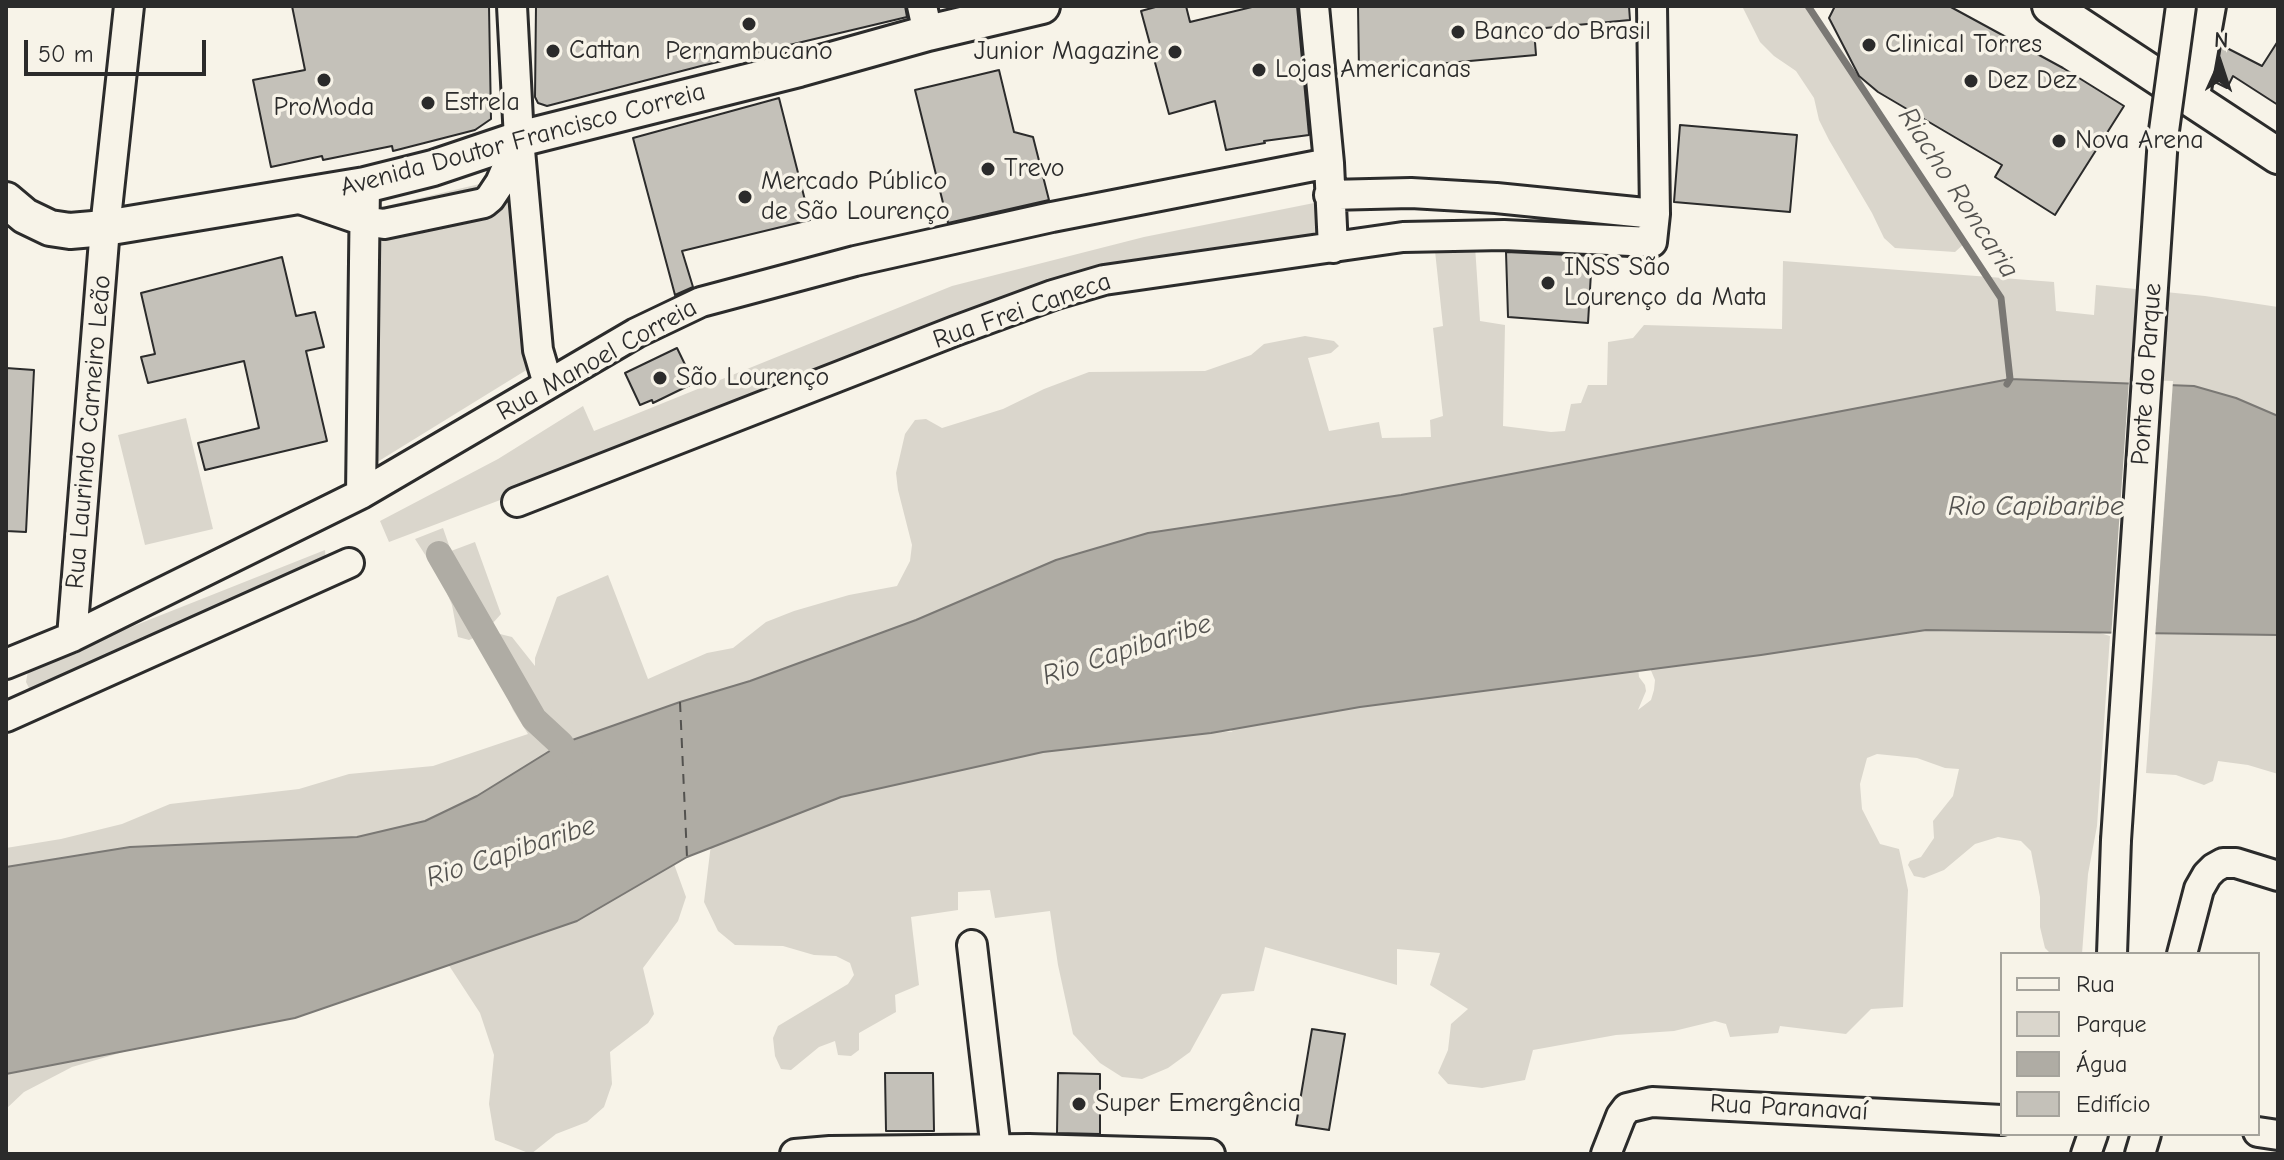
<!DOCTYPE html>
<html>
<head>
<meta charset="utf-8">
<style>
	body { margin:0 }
	#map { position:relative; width:2284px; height:1160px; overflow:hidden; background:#f7f3e8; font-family:"Comic Neue",sans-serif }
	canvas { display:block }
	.frame { position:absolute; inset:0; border:8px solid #2b2b2b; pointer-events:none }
	.legend { position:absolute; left:2000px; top:952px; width:260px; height:184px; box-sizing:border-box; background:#f7f3e8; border:2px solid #a5a39c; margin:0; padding:10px 14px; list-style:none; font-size:24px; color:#2b2b2b }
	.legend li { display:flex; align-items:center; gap:16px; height:40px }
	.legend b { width:40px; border:2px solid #a5a39c }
	.north { position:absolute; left:2180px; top:24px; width:80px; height:80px; -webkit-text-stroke:6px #f7f3e8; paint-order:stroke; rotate:3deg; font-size:22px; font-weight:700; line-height:32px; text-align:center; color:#2b2b2b }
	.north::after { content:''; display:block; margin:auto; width:28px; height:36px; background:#2b2b2b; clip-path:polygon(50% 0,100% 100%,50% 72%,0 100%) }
	.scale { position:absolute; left:24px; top:40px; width:182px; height:36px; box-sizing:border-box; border:4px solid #2b2b2b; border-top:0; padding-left:10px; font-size:24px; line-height:28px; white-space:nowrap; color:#2b2b2b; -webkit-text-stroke:6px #f7f3e8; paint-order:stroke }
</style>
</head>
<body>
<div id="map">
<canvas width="2284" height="1160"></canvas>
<div class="frame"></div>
<ul class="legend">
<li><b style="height:10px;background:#f7f3e8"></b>Rua</li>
<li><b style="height:22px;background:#dad6cc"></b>Parque</li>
<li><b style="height:22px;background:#afaca4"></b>Água</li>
<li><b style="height:22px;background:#c4c1b9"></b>Edifício</li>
</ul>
<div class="north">N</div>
<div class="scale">50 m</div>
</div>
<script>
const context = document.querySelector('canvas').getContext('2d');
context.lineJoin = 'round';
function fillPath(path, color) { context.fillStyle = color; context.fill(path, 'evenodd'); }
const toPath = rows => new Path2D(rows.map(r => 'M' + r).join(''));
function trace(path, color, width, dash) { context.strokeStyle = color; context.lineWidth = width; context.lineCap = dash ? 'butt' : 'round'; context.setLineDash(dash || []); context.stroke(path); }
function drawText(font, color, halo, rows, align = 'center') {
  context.font = font + ' "Comic Neue",sans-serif'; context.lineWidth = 7; context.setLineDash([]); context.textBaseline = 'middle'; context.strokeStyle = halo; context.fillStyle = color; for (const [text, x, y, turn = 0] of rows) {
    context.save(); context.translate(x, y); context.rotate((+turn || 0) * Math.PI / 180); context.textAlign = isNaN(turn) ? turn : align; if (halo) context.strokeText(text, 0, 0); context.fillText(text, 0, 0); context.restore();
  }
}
fillPath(toPath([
	[1742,6,1808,6,1966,242,1955,252,1895,248,1884,238,1872,213,1829,140,1819,120,1814,98,1796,71,1774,56,1760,42],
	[522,174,541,361,361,472,365,211],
	[1319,202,1324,248,1091,277,389,542,380,521,498,459,583,406,594,431,952,286,1144,237],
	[1475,246,1480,321,1505,325,1503,426,1551,432,1565,431,1571,404,1581,403,1588,385,1607,385,1608,342,1633,338,1644,325,1782,329,1783,261,2054,282,2056,311,2094,315,2096,285,2205,296,2278,307,2278,416,2236,398,2194,386,1751,430,1401,495,1148,533,1056,560,916,620,750,681,680,702,561,744,477,796,425,821,357,837,130,847,6,867,6,848,61,839,122,824,170,804,299,789,349,774,433,766,528,734,513,710,489,655,487,638,500,634,512,637,535,666,535,658,557,597,608,575,648,679,707,653,733,648,766,622,794,611,849,595,897,586,910,561,912,545,898,490,896,473,905,434,915,420,926,419,942,428,1003,409,1044,389,1089,372,1205,371,1251,355,1264,344,1305,336,1334,341,1339,346,1331,353,1308,358,1329,431,1379,422,1382,438,1431,437,1430,420,1443,416,1433,328,1443,326,1435,251],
	[186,418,213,529,145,545,118,435],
	[443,528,451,551,475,542,501,614,484,633,469,640,458,637,452,605,442,581,415,539],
	[325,550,326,562,37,692,29,688,26,682,28,671,58,656],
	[1839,618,2076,626,2110,636,2097,826,2088,874,2082,954,2051,954,2045,948,2040,927,2040,897,2031,851,2021,841,1998,837,1975,844,1944,870,1924,878,1914,876,1908,865,1910,861,1921,857,1934,838,1933,821,1953,796,1959,769,1945,768,1917,758,1877,754,1867,758,1860,784,1862,809,1880,844,1899,849,1908,890,1903,1007,1871,1009,1846,1034,1780,1026,1778,1033,1730,1037,1726,1024,1715,1021,1674,1031,1616,1035,1533,1050,1525,1080,1482,1088,1448,1084,1438,1073,1448,1050,1451,1024,1468,1009,1430,985,1440,953,1397,949,1397,985,1265,947,1254,991,1222,994,1190,1052,1168,1068,1142,1079,1122,1077,1100,1063,1073,1034,1058,965,1050,911,995,918,990,890,958,892,958,910,911,917,919,985,895,995,896,1012,859,1033,859,1050,851,1056,838,1055,835,1041,819,1047,791,1070,781,1069,775,1056,773,1038,778,1026,848,984,854,975,850,963,836,956,814,955,783,946,735,945,718,931,704,902,711,844,888,775,1181,728,1233,732,1223,725,1638,667,1639,677,1645,685,1646,691,1638,710,1651,700,1654,690,1655,680,1647,661],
	[2156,634,2278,635,2278,774,2248,765,2218,761,2213,781,2204,785,2176,775,2146,773],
	[674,864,686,897,678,921,643,968,654,1014,648,1023,610,1052,612,1084,604,1107,587,1122,556,1134,531,1154,495,1140,489,1104,494,1055,480,1013,448,964,577,921],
	[130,1050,72,1067,24,1092,6,1109,6,1074]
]), '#dad6cc');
const water = toPath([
	[2010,379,2194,386,2236,398,2278,416,2278,635,1926,630,1761,655,1360,707,1211,733,1043,752,841,797,687,857,577,921,295,1018,6,1074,6,867,130,847,357,837,425,821,477,796,561,744,680,702,750,681,916,620,1056,560,1148,533,1401,495,2010,379]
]);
fillPath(water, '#afaca4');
trace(water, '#7a7874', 2);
fillPath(toPath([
	[2129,380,2173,381,2155,638,2111,638]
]), '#f7f3e8');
trace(toPath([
	[1808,6,2001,298,2010,379,2007,384]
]), '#7a7874', 7);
trace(toPath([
	[439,554,534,719,561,744,579,772]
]), '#afaca4', 26);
trace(toPath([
	[680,702,687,857]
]), '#53524f', 2, [10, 8]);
const building = toPath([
	[292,6,489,6,491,119,475,130,393,151,392,146,323,160,322,156,271,167,253,80,305,70,292,6],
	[536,6,905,6,907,17,701,66,547,106,538,103,535,97,536,6],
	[1159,6,1186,6,1190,22,1256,6,1297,6,1309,135,1264,141,1265,143,1226,150,1215,101,1169,114,1141,11,1159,6],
	[1358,6,1629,6,1630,20,1534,29,1536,55,1359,71,1358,6],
	[1835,6,1949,6,2063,68,2124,106,2055,215,1995,177,2002,165,1878,92,1859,76,1829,18,1835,6],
	[2278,41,2278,105,2233,76,2227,88,2215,82,2221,45,2262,66,2278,41],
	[999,70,1014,132,1033,137,1049,200,948,223,915,90,999,70],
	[779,98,810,220,682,251,693,287,675,295,633,138,779,98],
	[1680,125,1797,135,1790,212,1674,202,1680,125],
	[1506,252,1592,256,1588,323,1508,317,1506,252],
	[282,257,296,316,315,312,324,347,306,351,327,441,205,470,198,443,259,428,244,361,148,383,141,357,155,354,141,293,282,257],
	[677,348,694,383,653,403,652,400,640,405,625,373,677,348],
	[6,368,34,370,26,532,6,531,6,368],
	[1312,1029,1345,1034,1329,1130,1296,1125,1312,1029],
	[885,1073,933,1073,934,1131,886,1131,885,1073],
	[1058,1073,1100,1074,1100,1134,1057,1133,1058,1073]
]);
fillPath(building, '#c4c1b9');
trace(building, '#2b2b2b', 2);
const minor = toPath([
	[512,6,519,139,538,350,548,384],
	[922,6,928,33],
	[1314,6,1329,163,1333,248],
	[2194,101,2211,6],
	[1329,195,1411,193,1496,198,1655,214],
	[294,197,364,221,384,224,484,203,490,198,500,183,517,144],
	[361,494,365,185],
	[517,502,955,331,1053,295,1104,280,1403,237,1504,235,1652,242,1655,214,1652,6],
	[72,637,105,228,129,6],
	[6,664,72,637,361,494,636,333,701,302,855,261,1052,217,1329,163],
	[6,717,349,563],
	[972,945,996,1150],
	[2112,954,2116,840],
	[2182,954,2199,889,2207,875,2214,868,2223,863,2236,863,2278,876],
	[2258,1132,2278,1135],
	[795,1154,830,1151,1029,1149,1210,1154],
	[1606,1154,1621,1116,1627,1108,1652,1102,2002,1120],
	[2086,1154,2093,1134],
	[2140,1154,2146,1134]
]);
const major = toPath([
	[2050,6,2278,156],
	[6,200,25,216,50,228,70,231,105,228,365,185,433,168,519,139,799,69,928,33,1042,6]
]);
trace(minor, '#2b2b2b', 34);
trace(major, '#2b2b2b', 40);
trace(minor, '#f7f3e8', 28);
trace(major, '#f7f3e8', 34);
const minorBridge = toPath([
	[2116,840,2163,138,2181,6]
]);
trace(minorBridge, '#2b2b2b', 34, []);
trace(minorBridge, '#f7f3e8', 28);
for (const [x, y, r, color] of [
	[749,24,8,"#2b2b2b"],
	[1458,32,8,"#2b2b2b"],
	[1869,45,8,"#2b2b2b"],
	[553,51,8,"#2b2b2b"],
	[1175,52,8,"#2b2b2b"],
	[1259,70,8,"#2b2b2b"],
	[324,80,8,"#2b2b2b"],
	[1971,81,8,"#2b2b2b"],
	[428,103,8,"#2b2b2b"],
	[2059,141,8,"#2b2b2b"],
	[988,169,8,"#2b2b2b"],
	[745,197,8,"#2b2b2b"],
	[1548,283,8,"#2b2b2b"],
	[660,378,8,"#2b2b2b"],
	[1079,1104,8,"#2b2b2b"]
]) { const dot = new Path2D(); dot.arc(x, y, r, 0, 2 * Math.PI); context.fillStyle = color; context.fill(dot); trace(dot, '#f7f3e8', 3); }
drawText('26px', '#2b2b2b', '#f7f3e8', [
	["Banco do Brasil",1474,32],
	["Clinical Torres",1885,45],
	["Cattan",569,51],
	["Pernambucano",749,52,"center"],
	["Junior Magazine",1159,52,"right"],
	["Lojas Americanas",1275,70],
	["Dez Dez",1987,81],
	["Estrela",444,103],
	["ProModa",324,108,"center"],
	["Nova Arena",2075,141],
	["Trevo",1004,169],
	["Mercado Público",761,182],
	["de São Lourenço",761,212],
	["INSS São",1564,268],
	["Lourenço da Mata",1564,298],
	["São Lourenço",676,378],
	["Super Emergência",1095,1104]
], 'left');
drawText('26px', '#2b2b2b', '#f7f3e8', [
	["Avenida Doutor Francisco Correia",523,140,-15],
	["Rua Frei Caneca",1022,311,-19],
	["Rua Manoel Correia",597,360,-29],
	["Ponte do Parque",2147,374,-86],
	["Rua Laurindo Carneiro Leão",89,432,-85],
	["Rua Paranavaí",1789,1108,3]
]);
drawText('italic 28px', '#53524f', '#f7f3e8', [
	["Riacho Roncaria",1958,193,57],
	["Rio Capibaribe",2036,507],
	["Rio Capibaribe",1127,650,-18],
	["Rio Capibaribe",511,852,-18]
]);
</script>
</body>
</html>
